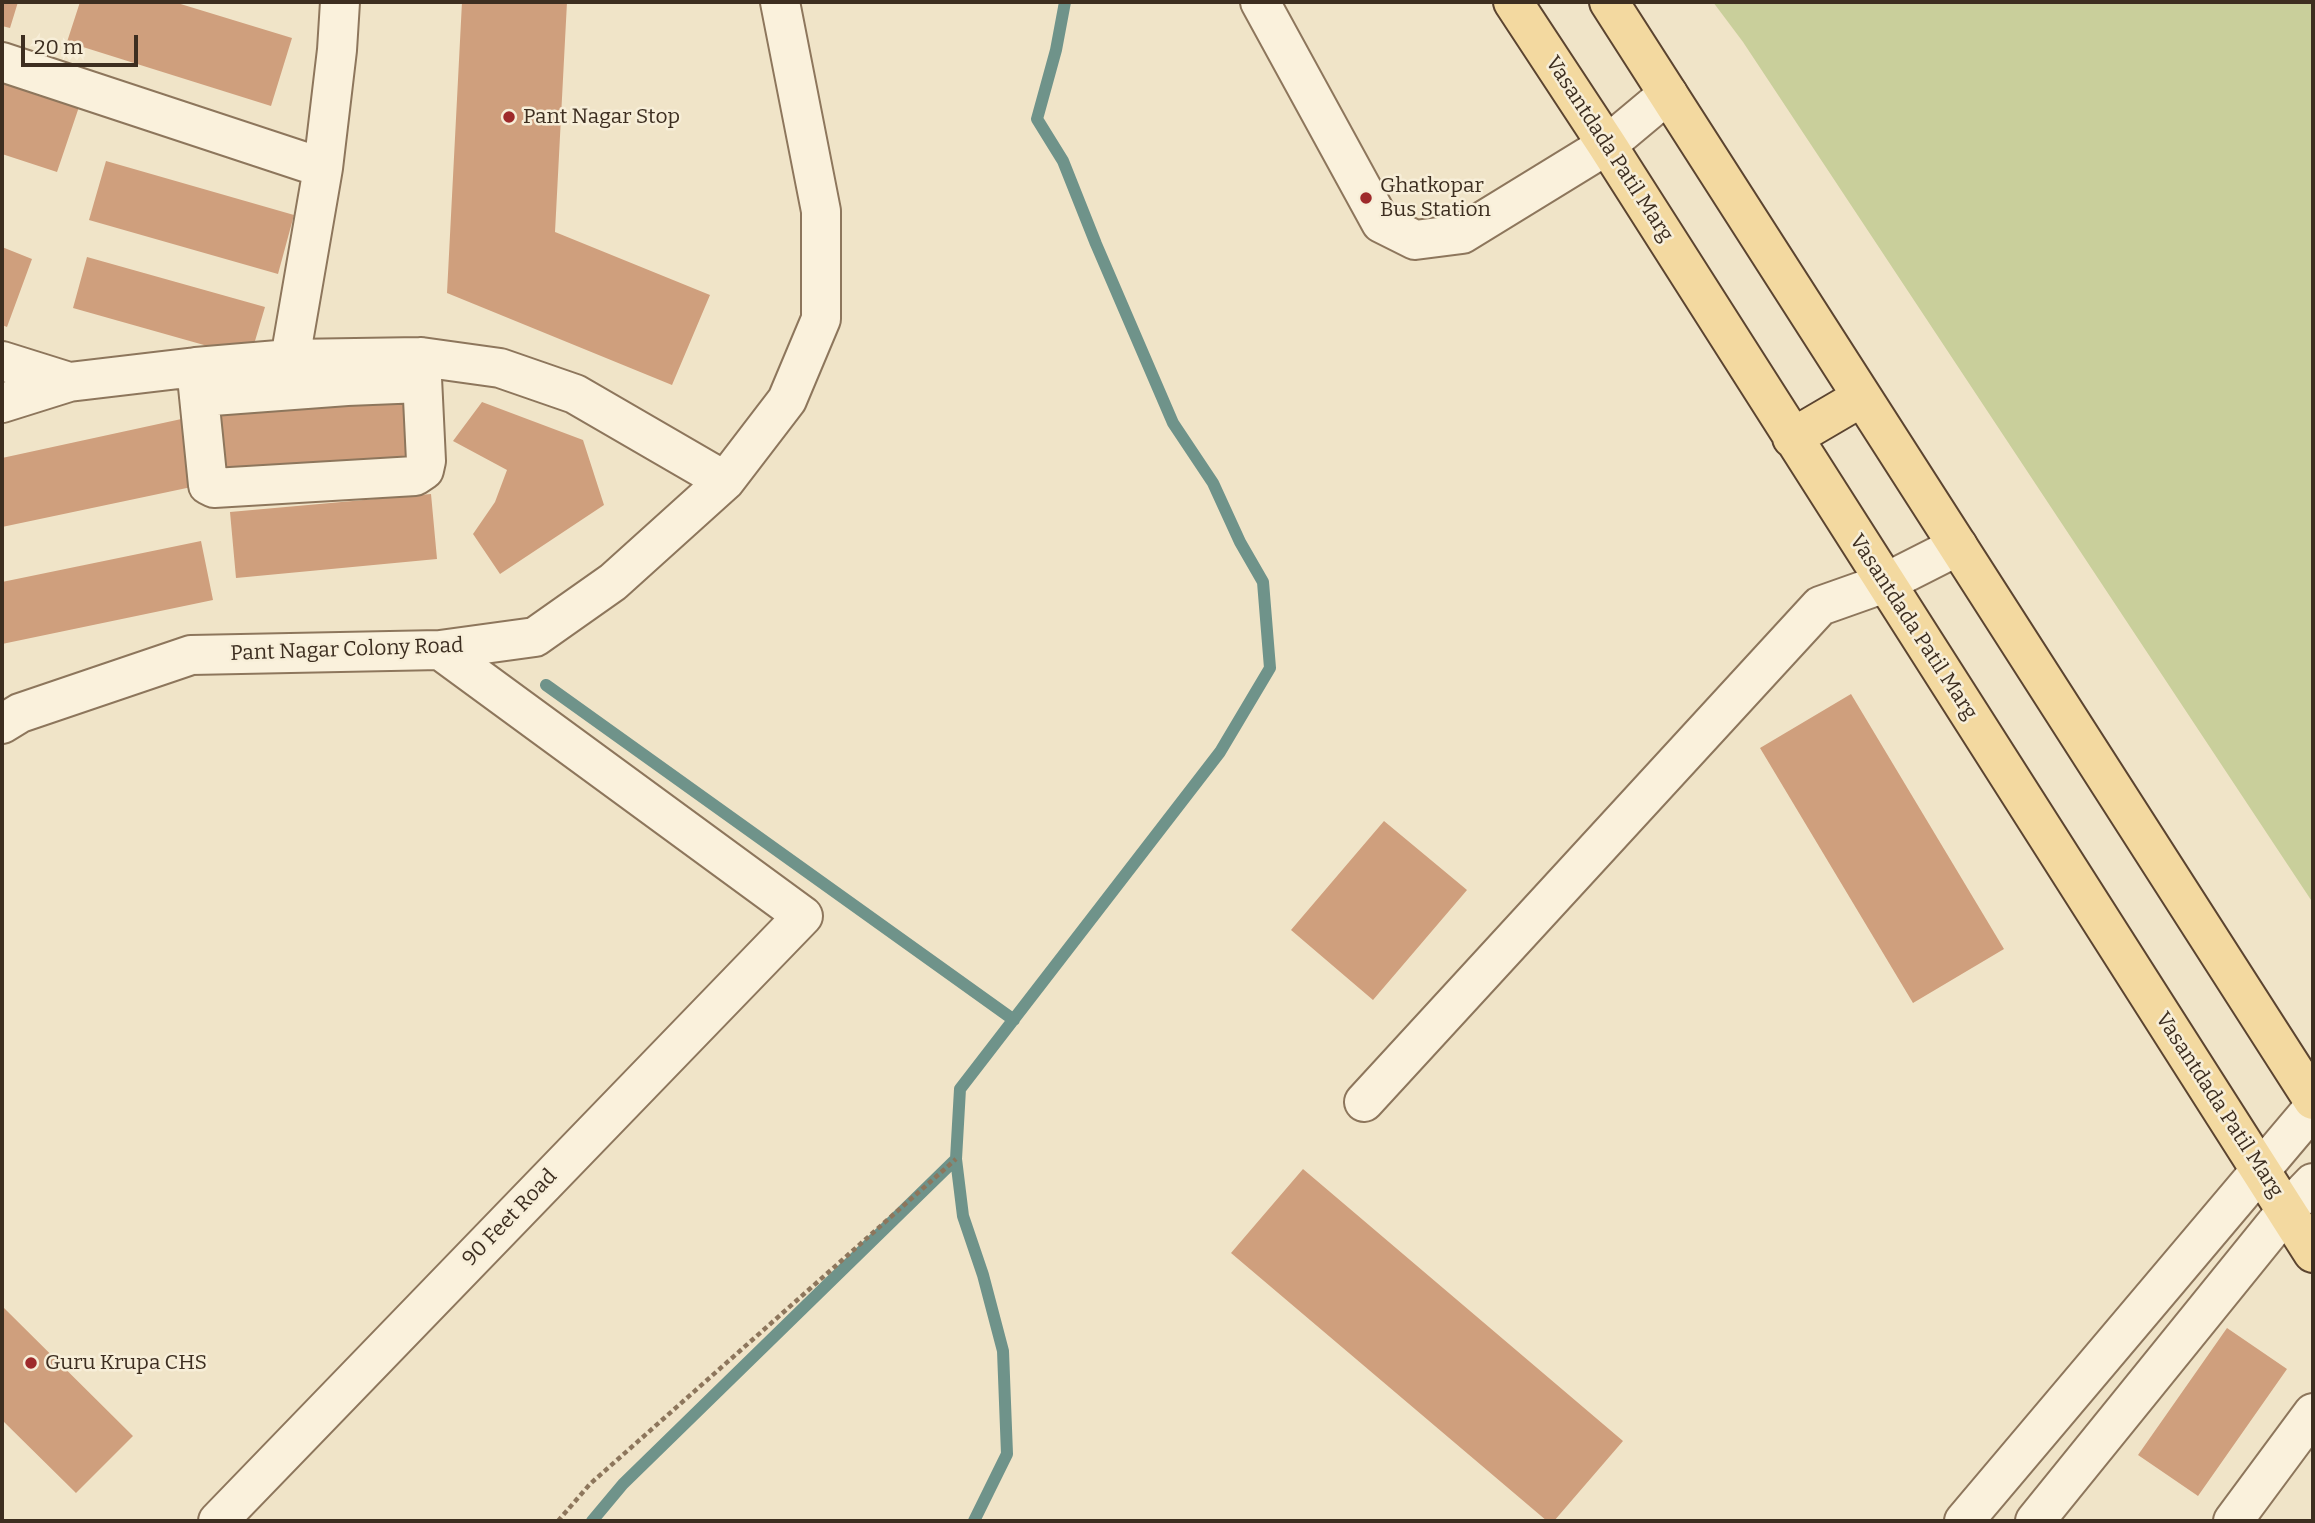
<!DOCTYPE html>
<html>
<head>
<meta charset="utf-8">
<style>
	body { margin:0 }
	#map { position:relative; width:2315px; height:1523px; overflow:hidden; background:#f0e4c8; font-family:Bitter,serif }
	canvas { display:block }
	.frame { position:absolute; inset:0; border:4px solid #3d2e20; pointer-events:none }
	.scale { position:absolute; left:21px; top:35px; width:117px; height:32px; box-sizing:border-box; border:4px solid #3d2e20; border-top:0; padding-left:9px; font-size:21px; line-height:24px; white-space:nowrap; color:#3d2e20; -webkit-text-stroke:5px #f7eed8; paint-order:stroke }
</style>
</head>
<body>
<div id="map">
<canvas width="2315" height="1523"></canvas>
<div class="frame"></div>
<div class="scale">20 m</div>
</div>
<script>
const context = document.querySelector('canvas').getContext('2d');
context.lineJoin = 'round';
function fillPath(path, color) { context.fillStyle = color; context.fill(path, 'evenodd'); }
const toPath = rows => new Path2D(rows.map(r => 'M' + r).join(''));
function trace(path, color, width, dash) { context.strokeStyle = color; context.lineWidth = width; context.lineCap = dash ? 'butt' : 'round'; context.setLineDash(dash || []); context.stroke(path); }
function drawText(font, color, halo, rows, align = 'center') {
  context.font = font + ' Bitter,serif'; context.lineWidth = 5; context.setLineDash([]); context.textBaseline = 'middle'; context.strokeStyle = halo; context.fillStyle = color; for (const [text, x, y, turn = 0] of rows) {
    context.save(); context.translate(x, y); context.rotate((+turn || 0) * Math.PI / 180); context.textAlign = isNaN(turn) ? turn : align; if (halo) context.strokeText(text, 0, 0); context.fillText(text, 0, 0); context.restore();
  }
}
fillPath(toPath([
	[1713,2,2313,2,2313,903,1743,42]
]), '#c9cf9b');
trace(toPath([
	[546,685,1014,1020],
	[592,1521,623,1484,956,1159],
	[974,1521,1007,1454,1003,1351,983,1275,963,1216,956,1159,960,1089,1220,752,1270,668,1263,582,1240,542,1213,483,1173,423,1096,244,1063,161,1037,119,1056,50,1065,2]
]), '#6f938a', 12);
fillPath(toPath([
	[2,2,18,2,10,28,2,26],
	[80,2,174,2,292,38,271,106,67,42],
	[462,2,567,2,555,232,710,295,672,385,447,293],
	[2,71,82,98,57,172,2,154],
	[106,161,294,215,278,274,89,220],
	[2,247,32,259,7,327,2,325],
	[87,257,265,307,250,358,73,308],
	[408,390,413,470,216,482,211,402],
	[482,402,583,440,604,505,500,574,473,534,495,502,507,470,453,441],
	[186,418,201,485,2,527,2,458],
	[431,494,437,559,236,578,230,512],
	[201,541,213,600,2,644,2,582],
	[1851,694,2004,949,1913,1003,1760,748],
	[1384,821,1467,890,1373,1000,1291,930],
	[1303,1169,1623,1441,1554,1521,1547,1521,1231,1253],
	[2,1306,133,1436,76,1493,2,1420],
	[2227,1328,2287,1369,2198,1496,2138,1455]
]), '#cf9f7d');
const minor = toPath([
	[1260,2,1381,223,1415,240,1462,234,1607,145,1668,94],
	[2,62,323,168],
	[290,359,323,168,337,50,340,2],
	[2,361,69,382],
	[196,367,208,485,214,488,415,476,424,470,426,461,421,357],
	[199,397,347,386,422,383],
	[2,403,69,382,196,367,290,359,421,357,500,368,575,394,725,481],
	[2,724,20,713,191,655,440,650,535,637,613,582,725,481,787,400,821,319,821,211,780,2],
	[1364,1102,1820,606,1885,583,1958,546],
	[218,1521,803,916,440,650],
	[1964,1521,2313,1108],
	[2035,1521,2286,1211,2313,1183],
	[2233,1521,2313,1413]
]);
const major = toPath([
	[1513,2,1607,145,2313,1253],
	[1609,2,2313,1100],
	[1792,438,1862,397]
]);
trace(minor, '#8d765c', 42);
trace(major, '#5b4430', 42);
trace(toPath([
	[558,1521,590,1484,956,1159]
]), '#8d765c', 4.5, [5, 3.5]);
trace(minor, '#faf1dc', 38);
trace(major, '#f3d9a0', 38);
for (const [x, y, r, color] of [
	[509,117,7,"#9e2a2b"],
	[1366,198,7,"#9e2a2b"],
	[31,1363,7,"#9e2a2b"]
]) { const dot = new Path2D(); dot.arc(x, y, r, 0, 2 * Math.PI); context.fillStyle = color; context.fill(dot); trace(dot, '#f7eed8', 2.5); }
drawText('21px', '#3d2e20', '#f7eed8', [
	["Pant Nagar Stop",523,117],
	["Ghatkopar",1380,186],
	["Bus Station",1380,210],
	["Guru Krupa CHS",45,1363]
], 'left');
drawText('21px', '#3d2e20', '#f7eed8', [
	["Vasantdada Patil Marg",1609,149,57],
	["Vasantdada Patil Marg",1913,627,57],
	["Pant Nagar Colony Road",347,650,-2],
	["Vasantdada Patil Marg",2219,1105,57],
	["90 Feet Road",510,1218,-46]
]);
</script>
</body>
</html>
